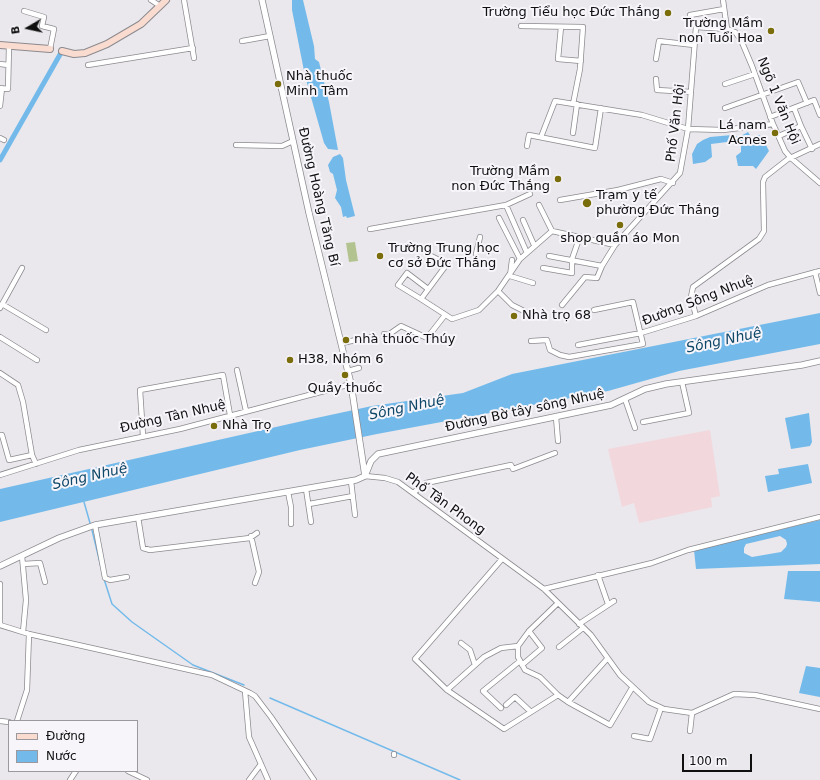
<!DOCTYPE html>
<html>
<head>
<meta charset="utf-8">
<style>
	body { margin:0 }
	#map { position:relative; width:820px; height:780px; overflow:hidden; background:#eae8ec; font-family:"DejaVu Sans",sans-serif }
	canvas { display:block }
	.legend { position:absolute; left:8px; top:720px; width:130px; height:52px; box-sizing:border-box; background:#f7f5fa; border:1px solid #9b999d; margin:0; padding:5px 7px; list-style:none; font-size:12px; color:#101011 }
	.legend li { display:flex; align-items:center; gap:8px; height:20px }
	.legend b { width:20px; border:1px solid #9b999d }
	.north { position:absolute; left:8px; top:8px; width:40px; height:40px; -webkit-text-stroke:3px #f7f5fa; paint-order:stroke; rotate:261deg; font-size:11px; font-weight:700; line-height:16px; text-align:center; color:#101011 }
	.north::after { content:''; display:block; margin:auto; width:14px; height:18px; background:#101011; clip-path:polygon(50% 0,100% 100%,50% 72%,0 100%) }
	.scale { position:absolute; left:682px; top:754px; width:70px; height:18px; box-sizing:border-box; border:2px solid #101011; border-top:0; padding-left:5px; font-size:12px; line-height:14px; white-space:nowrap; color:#101011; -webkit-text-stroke:3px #f7f5fa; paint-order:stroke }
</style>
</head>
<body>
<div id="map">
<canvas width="820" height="780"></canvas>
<ul class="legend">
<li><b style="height:5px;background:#f9dccf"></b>Đường</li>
<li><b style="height:11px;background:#73baeb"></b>Nước</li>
</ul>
<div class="north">B</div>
<div class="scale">100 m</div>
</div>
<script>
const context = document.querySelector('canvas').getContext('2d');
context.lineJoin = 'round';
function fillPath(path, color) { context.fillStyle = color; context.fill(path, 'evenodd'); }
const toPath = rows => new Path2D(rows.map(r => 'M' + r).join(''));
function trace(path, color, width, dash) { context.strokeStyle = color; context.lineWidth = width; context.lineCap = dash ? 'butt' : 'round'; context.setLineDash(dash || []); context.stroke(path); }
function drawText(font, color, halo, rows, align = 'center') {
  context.font = font + ' "DejaVu Sans",sans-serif'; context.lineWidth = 4; context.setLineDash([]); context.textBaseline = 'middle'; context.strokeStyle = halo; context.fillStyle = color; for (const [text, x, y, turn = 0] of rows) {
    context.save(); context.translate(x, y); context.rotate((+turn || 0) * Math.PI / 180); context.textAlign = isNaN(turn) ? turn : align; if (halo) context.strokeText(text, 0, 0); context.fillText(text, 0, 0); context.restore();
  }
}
fillPath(toPath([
	[710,430,720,496,711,498,712,507,639,523,634,503,622,507,608,449]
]), '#f2d7dc');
fillPath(toPath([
	[355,242,358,261,349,262,346,243]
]), '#b3c390');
fillPath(toPath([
	[292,0,303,0,314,46,315,59,319,62,329,102,338,150,328,149,324,143,305,76,292,10],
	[748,132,752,138,759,135,762,137,769,151,756,169,753,166,738,166,736,156,741,152,741,146,735,141,711,144,712,157,705,162,693,164,692,154,697,144,703,140,710,137,732,135,739,137],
	[340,154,343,158,346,180,355,216,347,218,346,216,343,217,341,207,335,198,337,190,333,174,330,172,328,165,333,157],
	[820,313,820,344,679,371,608,391,377,434,300,450,0,522,0,489,307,420,372,406,463,393,512,374],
	[809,413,812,442,810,446,791,449,785,418],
	[808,464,812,483,768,492,765,476,779,474,778,469],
	[820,520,820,564,696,569,694,550],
	[780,536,786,540,787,544,786,547,781,552,752,557,744,553,744,548,746,544],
	[788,571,820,571,820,602,784,599],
	[806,666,820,668,820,697,799,693]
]), '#73baeb');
trace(toPath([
	[84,502,90,523],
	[92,530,101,567],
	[104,579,112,604,132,622,193,665,244,685],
	[270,698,460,780]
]), '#73baeb', 1.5);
trace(toPath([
	[0,160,62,51]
]), '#73baeb', 5);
const minor = toPath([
	[151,0,160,6],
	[184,0,194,58],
	[723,0,727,29],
	[24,11,44,17,42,26,54,29,50,49],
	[521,26,583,27,580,69,573,104],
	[561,27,558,59,581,61],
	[696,27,727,29,735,32,741,40,752,66,773,124,785,151,791,158,820,183],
	[242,41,270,36],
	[656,59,659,41,694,45],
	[0,64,8,65],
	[88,65,193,48],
	[656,79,657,90,691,92],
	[725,84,755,74],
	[0,88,8,89,9,46],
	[0,106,2,88],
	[725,108,798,82,807,103],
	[770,117,814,100,820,115],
	[801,126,812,149],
	[573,133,577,104],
	[779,136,801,126,794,108],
	[541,137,555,101,642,115,688,129,723,130,773,124],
	[0,138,4,140],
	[236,145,282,146,293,141],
	[527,146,529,135,595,148,601,108],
	[560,200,618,190,661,179,673,183],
	[506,205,527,253],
	[539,205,552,231],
	[499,218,520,259],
	[523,220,534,245],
	[370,229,506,205,530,194],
	[476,254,480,237],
	[431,256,447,264,421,299,452,319,479,310,498,291,520,259,552,231,615,245,680,173,688,129,696,27,690,15,724,9],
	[549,256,602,266],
	[512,260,510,276,533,283],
	[543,268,572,273,572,259,580,236],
	[815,272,820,293],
	[498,291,512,305,526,312],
	[421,299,398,285,407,273,428,289],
	[2,304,46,330],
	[562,305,585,277,597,278,602,266,615,245],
	[0,308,22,268],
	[696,316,691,297,693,287,759,239,764,231,763,182,765,177,788,159,820,144],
	[384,334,388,335,401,326,427,338,445,315],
	[0,337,37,360],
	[531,341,547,340,550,350,560,355,569,357,643,344,633,302,594,310],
	[342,343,370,337],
	[578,345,641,333,696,316,768,285,820,271],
	[237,370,246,411],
	[348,371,359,368],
	[0,373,18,385,23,402,32,455,36,464],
	[625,399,635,428],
	[556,417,558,441],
	[643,422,689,413,682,382],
	[0,435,2,435,9,460,32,455],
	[143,436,140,390,223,375,230,415],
	[0,475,79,450,180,429,351,384],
	[365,476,385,478,398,482,544,589,591,635,620,675,649,702,664,709,692,713,734,694,755,695,820,709],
	[351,481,355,515],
	[306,489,311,522],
	[288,492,291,507,291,524],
	[413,493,426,483,511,465,513,469,555,453],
	[309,504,353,496],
	[138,517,143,548,150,550,250,538,257,533],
	[95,525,105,578,110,580,127,577],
	[251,536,259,572,255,583],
	[22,556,26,600,23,632],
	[502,559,415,659,447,690,504,729,558,695],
	[23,564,40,563,45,582],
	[598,575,608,604],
	[0,584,0,625],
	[544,589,652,563,688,550,820,517],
	[579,624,614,601],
	[0,625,29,634,212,675,250,693,255,696,271,717,314,780],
	[461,643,470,650,475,665],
	[518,646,518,657,525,670,540,677,558,695,568,702,610,725,632,688],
	[559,647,583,628],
	[522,665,542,648,529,631],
	[447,690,484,657,501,648,518,646,529,631,558,603],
	[245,691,249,737,268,780],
	[568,702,607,659],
	[506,705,515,697,531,712],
	[501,708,483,691,520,661],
	[0,721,9,722],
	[17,721,27,690,29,634],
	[690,731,692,713],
	[634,736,650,739,661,708],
	[394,755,394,754],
	[128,771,147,780],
	[70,780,76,771],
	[249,780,261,764]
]);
const tertiary = toPath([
	[262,0,309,213,351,384,365,476],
	[365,476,371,461,378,454,611,405,645,389,666,384,802,365,820,361],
	[0,566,59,538,95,525,356,480,365,476]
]);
const secondary = toPath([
	[0,45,50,49],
	[62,51,74,54,85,53,107,44,141,24,166,0]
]);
trace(minor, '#8c8a8f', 6);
trace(tertiary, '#8c8a8f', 7);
trace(secondary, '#8c8a8f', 8);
trace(minor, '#fff', 4.5);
trace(tertiary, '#fff', 5.5);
trace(secondary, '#f9dccf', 6);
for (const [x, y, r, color] of [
	[668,13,4,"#7a6e0c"],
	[771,31,4,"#7a6e0c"],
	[278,84,4,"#7a6e0c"],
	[775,133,4,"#7a6e0c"],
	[558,179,4,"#7a6e0c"],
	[587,203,5,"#7a6e0c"],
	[620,225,4,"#7a6e0c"],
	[380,256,4,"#7a6e0c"],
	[514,316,4,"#7a6e0c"],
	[346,340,4,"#7a6e0c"],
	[290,360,4,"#7a6e0c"],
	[345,375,4,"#7a6e0c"],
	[214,426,4,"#7a6e0c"]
]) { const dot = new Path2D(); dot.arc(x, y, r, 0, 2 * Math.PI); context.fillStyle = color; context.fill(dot); trace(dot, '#f7f5fa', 1.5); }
drawText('13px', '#101011', '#f7f5fa', [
	["Trường Tiểu học Đức Thắng",660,13,"right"],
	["Trường Mầm",763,24,"right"],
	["non Tuổi Hoa",763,39,"right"],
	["Nhà thuốc",286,77],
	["Minh Tâm",286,92],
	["Lá nam",767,126,"right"],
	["Acnes",767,141,"right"],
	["Trường Mầm",550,172,"right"],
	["non Đức Thắng",550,187,"right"],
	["Trạm y tế",596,196],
	["phường Đức Thắng",596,211],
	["shop quần áo Mon",620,239,"center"],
	["Trường Trung học",388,249],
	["cơ sở Đức Thắng",388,264],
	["Nhà trọ 68",522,316],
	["nhà thuốc Thúy",354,340],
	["H38, Nhóm 6",298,360],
	["Quầy thuốc",345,389,"center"],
	["Nhà Trọ",222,426]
], 'left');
drawText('13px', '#101011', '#f7f5fa', [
	["Ngõ 1 Văn Hội",778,101,68],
	["Phố Văn Hội",676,123,-83],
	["Đường Hoàng Tăng Bí",318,197,77],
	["Đường Sông Nhuệ",698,301,-21],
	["Đường Bờ tây sông Nhuệ",525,411,-12],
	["Đường Tân Nhuệ",173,417,-13],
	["Phố Tân Phong",445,504,36]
]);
drawText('italic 14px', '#0f4768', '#f7f5fa', [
	["Sông Nhuệ",724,341,-12],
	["Sông Nhuệ",407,408,-12],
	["Sông Nhuệ",90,477,-13]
]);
</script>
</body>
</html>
